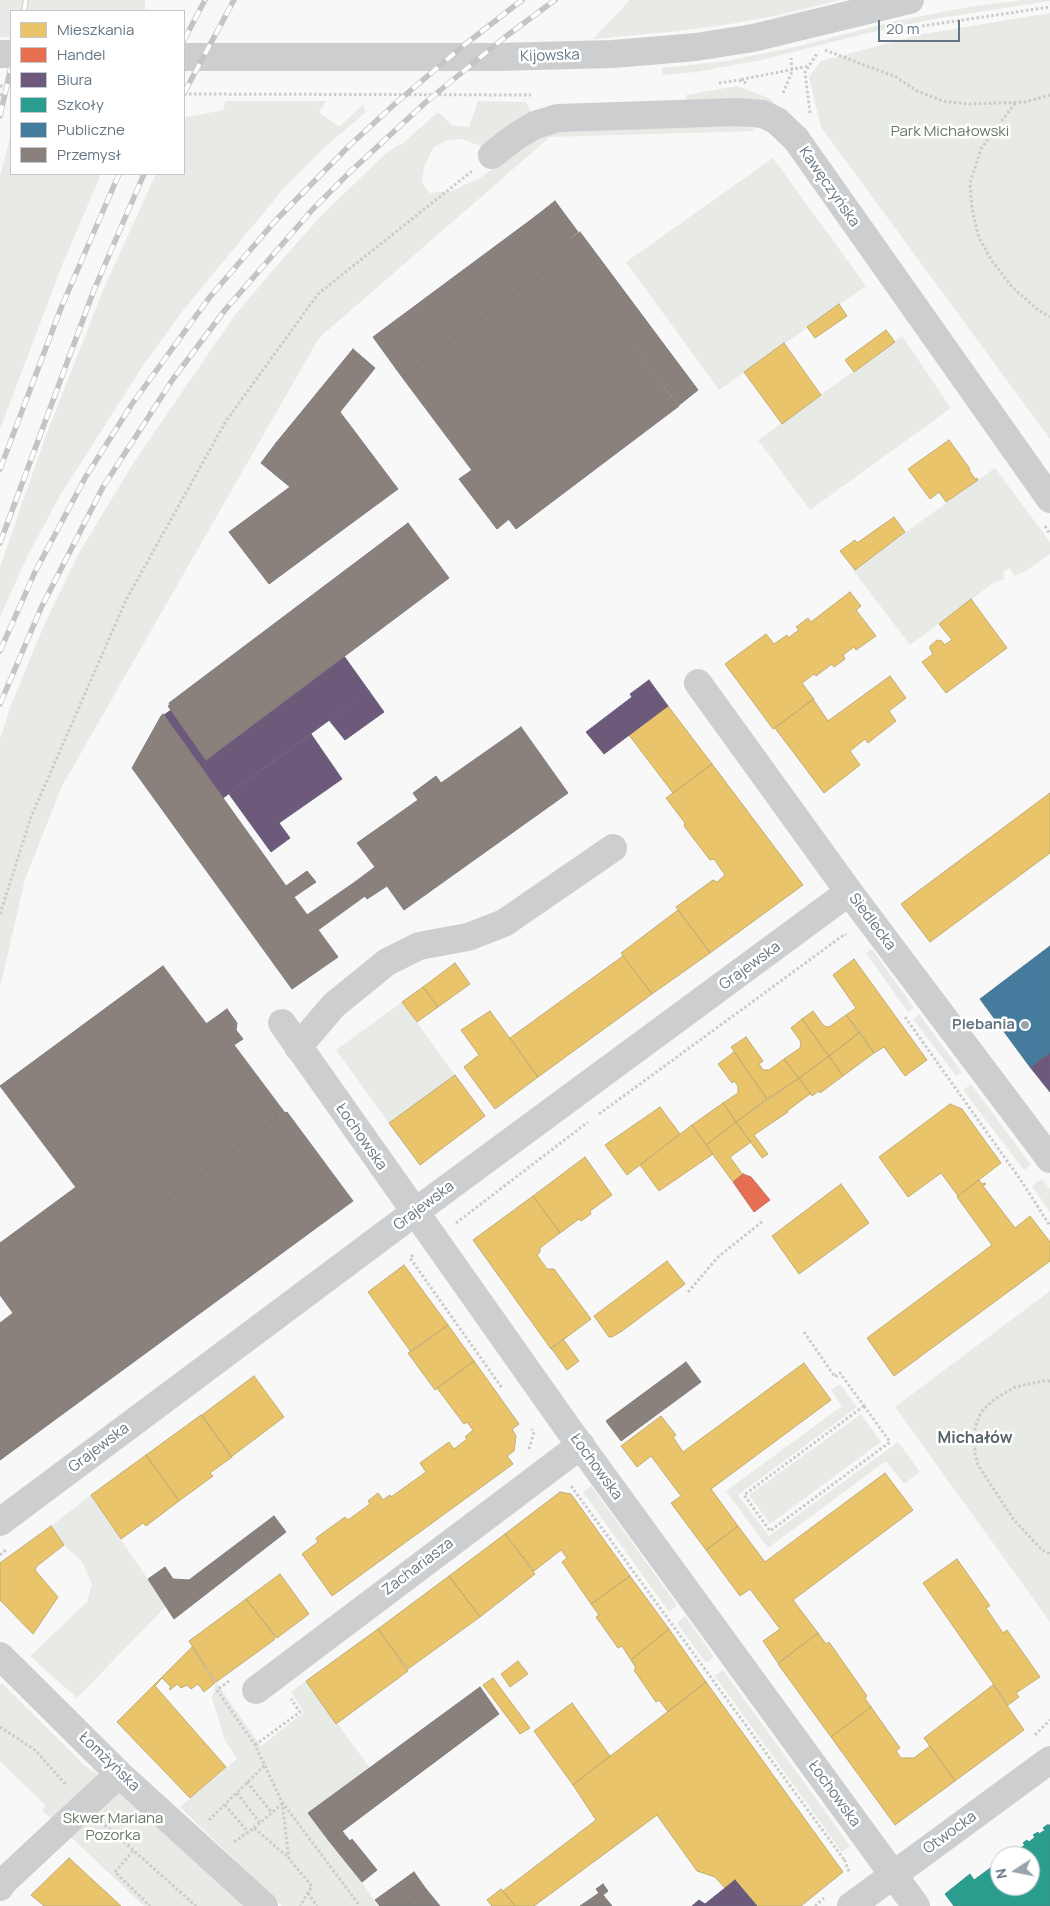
<!DOCTYPE html>
<html>
<head>
<meta charset="utf-8">
<style>
	body { margin:0 }
	#map { position:relative; width:1050px; height:1906px; overflow:hidden; background:#f8f8f8; font-family:Manrope,sans-serif }
	canvas { display:block }
	.legend { position:absolute; left:10px; top:10px; width:175px; height:165px; box-sizing:border-box; background:#fff; border:1px solid #c1c8cd; margin:0; padding:6px 9px; list-style:none; font-size:15px; color:#647583 }
	.legend li { display:flex; align-items:center; gap:10px; height:25px }
	.legend b { width:25px; border:1px solid #c1c8cd }
	.north { position:absolute; left:990px; top:1846px; width:50px; height:50px; box-sizing:border-box; background:#fff; border:1px solid #c1c8cd; border-radius:50%; rotate:259deg; font-size:14px; font-weight:700; line-height:20px; text-align:center; color:#647583 }
	.north::after { content:''; display:block; margin:auto; width:18px; height:22px; background:#98a3ac; clip-path:polygon(50% 0,100% 100%,50% 72%,0 100%) }
	.scale { position:absolute; left:878px; top:20px; width:82px; height:22px; box-sizing:border-box; border:2px solid #647583; border-top:0; padding-left:6px; font-size:15px; line-height:18px; white-space:nowrap; color:#647583; -webkit-text-stroke:4px #fff; paint-order:stroke }
</style>
</head>
<body>
<div id="map">
<canvas width="1050" height="1906"></canvas>
<ul class="legend">
<li><b style="height:14px;background:#e9c46a"></b>Mieszkania</li>
<li><b style="height:14px;background:#e76f51"></b>Handel</li>
<li><b style="height:14px;background:#6d597a"></b>Biura</li>
<li><b style="height:14px;background:#2a9d8f"></b>Szkoły</li>
<li><b style="height:14px;background:#457b9d"></b>Publiczne</li>
<li><b style="height:14px;background:#8a817c"></b>Przemysł</li>
</ul>
<div class="north">N</div>
<div class="scale">20 m</div>
</div>
<script>
const context = document.querySelector('canvas').getContext('2d');
context.lineJoin = 'round';
function fillPath(path, color) { context.fillStyle = color; context.fill(path, 'evenodd'); }
const toPath = rows => new Path2D(rows.map(r => 'M' + r).join(''));
function trace(path, color, width, dash) { context.strokeStyle = color; context.lineWidth = width; context.lineCap = dash ? 'butt' : 'round'; context.setLineDash(dash || []); context.stroke(path); }
function drawText(font, color, halo, rows, align = 'center') {
  context.font = font + ' Manrope,sans-serif'; context.lineWidth = 5; context.setLineDash([]); context.textBaseline = 'middle'; context.strokeStyle = halo; context.fillStyle = color; for (const [text, x, y, turn = 0] of rows) {
    context.save(); context.translate(x, y); context.rotate((+turn || 0) * Math.PI / 180); context.textAlign = isNaN(turn) ? turn : align; if (halo) context.strokeText(text, 0, 0); context.fillText(text, 0, 0); context.restore();
  }
}
fillPath(toPath([
	[0,0,145,0,145,11,11,11,11,37,0,37],
	[630,0,840,0,774,16,730,24,680,31,593,39],
	[1023,0,1050,0,1050,1,934,19,868,33,761,60,696,72,662,75,662,68,726,61,791,48,896,21,969,7],
	[1050,13,1050,439,821,127,809,77,821,61,923,34],
	[737,86,769,98,774,101,774,103,761,100,687,103,686,95],
	[225,101,326,101,319,112,339,127,363,105,366,112,327,145,285,187,184,309,144,364,61,494,27,557,0,617,0,567,45,438,104,288,156,174,184,174,184,122,186,117,224,110],
	[478,101,526,102,531,112,484,147,461,139,448,140,434,147,424,167,422,182,429,193,451,191,480,178,532,140,554,131,737,125,750,127,755,131,550,137,319,338,62,786,25,879,0,988,0,739,11,705,45,623,78,555,134,462,235,315,281,261,320,217,383,156,398,145,401,145,438,112,453,126,469,127],
	[11,134,11,174,101,174,63,263,0,429,0,176],
	[773,158,866,286,719,390,626,262],
	[902,336,951,408,810,510,758,440],
	[995,468,1050,542,1050,554,1024,572,1014,576,1010,568,1003,572,1005,579,993,583,910,645,853,570],
	[872,949,914,1008,908,1012,866,953],
	[402,1002,455,1075,389,1123,336,1050],
	[919,1014,962,1072,956,1076,913,1019],
	[971,1084,1031,1165,1024,1170,963,1090],
	[1042,1179,1050,1189,1050,1212,1032,1186],
	[1050,1291,1050,1622,895,1407],
	[840,1384,857,1407,738,1495,769,1536,898,1442,920,1472,904,1484,886,1461,768,1548,726,1491,842,1406,831,1390],
	[861,1414,881,1442,770,1524,749,1495],
	[591,1486,677,1605,669,1612,583,1492],
	[91,1495,166,1606,77,1698,30,1656,87,1602,92,1584,82,1562,64,1545,51,1526],
	[685,1616,714,1657,706,1663,677,1623],
	[723,1670,850,1846,842,1852,715,1676],
	[306,1681,370,1768,309,1813,362,1882,378,1906,282,1906,180,1807,237,1759,225,1740,212,1698,216,1682,261,1746,304,1712,291,1692],
	[2,1683,84,1765,127,1794,247,1906,144,1906,42,1810,46,1806,0,1761,0,1684]
]), '#e7eae5');
const homes = toPath([
	[839,304,847,316,815,338,807,327,839,304],
	[886,330,895,342,854,372,845,360,886,330],
	[784,343,821,395,782,424,744,372,784,343],
	[949,440,970,469,969,470,975,479,977,478,978,480,946,502,939,492,930,499,908,469,949,440],
	[894,517,905,532,855,570,840,551,855,540,857,543,894,517],
	[850,592,861,606,856,610,876,636,856,650,854,647,843,655,845,659,834,667,832,664,816,676,814,674,802,683,814,699,773,729,725,664,766,634,774,644,787,635,788,638,799,630,796,627,808,618,811,622,850,592],
	[971,599,1007,648,946,693,922,662,933,654,930,649,930,646,937,640,942,641,944,645,952,640,939,624,971,599],
	[890,676,906,698,889,711,896,721,868,743,865,739,850,751,860,765,824,793,775,728,813,699,828,721,890,676],
	[668,706,712,764,673,793,629,735,668,706],
	[712,764,803,885,710,953,676,907,713,880,717,882,725,875,714,859,710,860,684,826,685,823,666,798,712,764],
	[1050,793,1050,853,930,942,901,904,1050,793],
	[678,910,710,953,652,994,621,953,678,910],
	[623,956,652,994,538,1077,510,1038,623,956],
	[854,959,927,1060,905,1076,884,1047,874,1053,846,1015,856,1008,833,975,854,959],
	[455,963,470,984,438,1007,423,987,455,963],
	[423,987,438,1007,417,1022,402,1002,423,987],
	[490,1011,538,1077,495,1109,464,1067,479,1055,461,1030,490,1011],
	[813,1011,824,1026,829,1027,846,1015,860,1032,829,1056,802,1019,813,1011],
	[802,1019,829,1056,799,1078,784,1059,800,1048,801,1042,791,1028,802,1019],
	[860,1032,874,1053,843,1076,829,1056,860,1032],
	[746,1037,763,1061,759,1064,763,1070,769,1070,784,1059,799,1078,767,1099,731,1047,746,1037],
	[734,1052,767,1099,736,1122,723,1103,738,1093,738,1086,734,1081,732,1083,718,1064,734,1052],
	[829,1056,843,1076,820,1093,819,1091,812,1096,799,1078,829,1056],
	[455,1075,485,1116,420,1165,389,1123,455,1075],
	[799,1078,810,1094,787,1111,788,1112,754,1135,768,1154,762,1158,736,1122,799,1078],
	[723,1103,736,1122,706,1145,692,1125,723,1103],
	[950,1104,962,1109,1001,1163,958,1196,941,1173,908,1197,879,1157,950,1104],
	[660,1107,680,1134,627,1175,605,1145,660,1107],
	[736,1122,751,1142,730,1157,743,1175,733,1182,706,1145,736,1122],
	[692,1125,713,1154,659,1191,640,1165,692,1125],
	[585,1157,612,1195,590,1211,591,1214,581,1221,579,1219,560,1233,533,1196,585,1157],
	[979,1180,982,1184,985,1183,986,1184,983,1186,1015,1228,1030,1216,1050,1242,1050,1261,894,1376,867,1338,992,1245,957,1197,979,1180],
	[841,1184,869,1223,799,1274,772,1236,841,1184],
	[533,1196,560,1233,540,1248,540,1252,537,1255,547,1269,554,1269,591,1319,551,1349,473,1240,533,1196],
	[667,1261,685,1284,622,1331,612,1337,609,1337,594,1316,667,1261],
	[404,1265,448,1325,411,1352,368,1292,404,1265],
	[448,1325,474,1361,435,1390,408,1353,448,1325],
	[563,1339,579,1361,567,1370,551,1348,563,1339],
	[474,1361,519,1424,512,1429,516,1436,514,1451,507,1456,513,1464,332,1596,302,1554,318,1542,316,1538,345,1517,348,1520,370,1504,368,1501,378,1493,383,1500,390,1495,391,1497,426,1472,420,1463,449,1442,454,1449,467,1439,465,1437,473,1430,467,1422,464,1424,437,1388,474,1361],
	[804,1363,831,1400,711,1489,738,1526,706,1550,671,1503,681,1496,651,1456,637,1467,621,1446,661,1416,676,1435,673,1437,683,1452,804,1363],
	[254,1376,284,1417,231,1457,202,1415,254,1376],
	[201,1415,232,1457,210,1473,213,1476,179,1501,146,1455,201,1415],
	[146,1455,179,1501,146,1526,143,1523,121,1539,91,1495,146,1455],
	[885,1473,913,1510,793,1600,818,1633,778,1663,763,1641,780,1629,750,1589,740,1596,706,1550,738,1526,765,1562,885,1473],
	[560,1492,571,1494,630,1576,591,1604,562,1562,567,1558,561,1550,534,1571,505,1534,560,1492],
	[51,1526,64,1545,37,1566,35,1570,58,1597,33,1634,0,1600,0,1563,51,1526],
	[505,1534,535,1574,480,1617,449,1576,505,1534],
	[957,1559,990,1606,986,1608,1003,1633,1007,1630,1040,1677,1016,1693,1019,1697,1008,1705,923,1583,957,1559],
	[280,1574,309,1614,277,1638,246,1599,280,1574],
	[449,1576,480,1617,408,1669,378,1629,449,1576],
	[630,1576,669,1629,631,1660,622,1646,618,1648,596,1617,599,1615,591,1604,630,1576],
	[246,1599,275,1637,274,1640,216,1682,189,1641,246,1599],
	[378,1629,408,1671,336,1724,306,1681,378,1629],
	[669,1629,706,1682,668,1712,659,1700,656,1702,634,1670,636,1668,631,1660,669,1629],
	[818,1633,826,1644,829,1642,867,1696,865,1698,871,1707,831,1737,778,1664,818,1633],
	[192,1647,215,1683,204,1692,198,1684,191,1689,187,1685,181,1688,177,1684,170,1690,169,1689,171,1687,162,1678,155,1686,226,1767,190,1798,117,1722,192,1647],
	[518,1661,528,1674,510,1687,501,1674,518,1661],
	[493,1678,530,1728,520,1734,483,1685,493,1678],
	[706,1682,843,1872,801,1906,757,1906,735,1880,725,1888,715,1877,697,1871,657,1815,534,1906,515,1906,503,1891,596,1820,573,1785,706,1682],
	[993,1685,1024,1730,955,1781,924,1738,993,1685],
	[572,1703,610,1756,573,1785,534,1731,572,1703],
	[871,1707,900,1748,896,1751,901,1758,914,1758,930,1746,955,1781,895,1825,831,1737,871,1707],
	[69,1858,121,1906,44,1906,31,1895,69,1858],
	[501,1889,503,1891,515,1906,492,1906,487,1900,501,1889]
]);
fillPath(homes, '#e9c46a');
trace(homes, '#c1ac72', 1);
const shops = toPath([
	[743,1174,751,1177,770,1200,754,1212,733,1182,743,1174]
]);
fillPath(shops, '#e76f51');
trace(shops, '#c07160', 1);
const offices = toPath([
	[344,656,369,691,223,798,164,715,171,710,206,760,344,656],
	[649,680,668,706,604,754,586,732,632,697,630,694,649,680],
	[369,691,384,712,345,740,329,720,369,691],
	[311,734,342,779,279,823,290,838,271,852,229,794,311,734],
	[1050,1052,1050,1092,1030,1067,1050,1052],
	[735,1880,757,1906,692,1906,699,1900,705,1904,735,1880]
]);
fillPath(offices, '#6d597a');
trace(offices, '#6a617d', 1);
const schools = toPath([
	[1047,1825,1050,1825,1050,1906,954,1906,945,1894,970,1874,974,1880,1000,1861,1000,1886,1030,1886,1030,1856,1007,1856,1017,1847,1019,1849,1025,1845,1023,1843,1027,1840,1029,1842,1035,1837,1033,1835,1038,1832,1039,1834,1045,1830,1043,1828,1047,1825]
]);
fillPath(schools, '#2a9d8f');
trace(schools, '#3b918b', 1);
const public = toPath([
	[1050,946,1050,1052,1030,1067,980,999,1050,946]
]);
fillPath(public, '#457b9d');
trace(public, '#4e7995', 1);
const industry = toPath([
	[555,201,578,232,559,247,536,216,555,201],
	[536,216,566,256,402,377,373,337,536,216],
	[580,232,698,390,678,406,559,247,580,232],
	[566,256,679,406,516,529,402,377,566,256],
	[353,349,375,368,340,412,398,489,269,584,229,532,290,487,284,482,299,463,276,443,353,349],
	[276,443,299,463,284,482,261,463,276,443],
	[472,470,509,519,497,529,459,479,472,470],
	[408,523,449,578,206,760,168,706,170,705,169,703,408,523],
	[163,714,286,886,307,871,316,882,294,897,338,957,292,989,132,768,161,716,163,714],
	[521,727,568,793,404,910,387,886,367,899,355,882,375,867,357,843,418,800,413,793,436,776,441,783,521,727],
	[355,882,365,896,318,930,307,915,355,882],
	[163,966,277,1118,114,1238,0,1086,163,966],
	[227,1009,237,1023,236,1030,243,1039,234,1045,285,1113,287,1112,353,1201,0,1460,0,1323,13,1313,0,1295,0,1243,76,1187,114,1238,277,1118,206,1024,227,1009],
	[686,1362,701,1382,621,1441,606,1421,686,1362],
	[274,1516,286,1532,174,1619,148,1579,165,1567,173,1579,189,1580,274,1516],
	[480,1687,499,1714,329,1841,308,1813,480,1687],
	[342,1831,350,1841,352,1839,377,1870,362,1882,329,1841,342,1831],
	[414,1872,426,1889,404,1906,380,1906,375,1900,414,1872],
	[603,1884,608,1891,603,1895,612,1906,580,1906,599,1893,596,1889,603,1884],
	[426,1889,440,1906,404,1906,426,1889]
]);
fillPath(industry, '#8a817c');
trace(industry, '#7f7d7e', 1);
trace(toPath([
	[922,26,1050,7],
	[825,50,896,77,917,91,943,101,969,104,1025,102,1050,95],
	[719,83,739,80],
	[746,83,739,80,809,66],
	[0,86,11,86],
	[783,93,792,72,791,58],
	[184,94,531,95],
	[0,95,11,95],
	[1015,103,981,149,970,183,972,209,979,238,992,261,1013,288,1037,309,1050,317],
	[810,113,805,72,818,52],
	[1045,526,1050,534],
	[0,914,31,817,126,600,226,421,318,294,472,171],
	[905,1017,1022,1182,1050,1226],
	[599,1114,845,934,846,935],
	[456,1223,588,1122],
	[413,1255,410,1258,502,1388],
	[688,1292,718,1257,763,1221],
	[804,1332,835,1377,840,1373,864,1406],
	[1050,1381,1043,1381,1015,1387,996,1398,981,1412,975,1428,975,1453,978,1465,1014,1520,1041,1549,1050,1554],
	[864,1406,890,1442,770,1531,744,1495,864,1406],
	[529,1449,534,1432,532,1429],
	[571,1486,845,1861],
	[0,1555,7,1549],
	[229,1681,217,1690,255,1745,282,1802,289,1859,312,1886,300,1906],
	[0,1727,35,1750,67,1786],
	[1035,1735,1050,1720],
	[255,1745,300,1712,291,1699],
	[247,1782,272,1813],
	[237,1793,260,1823],
	[282,1802,360,1906],
	[225,1805,248,1832],
	[209,1820,265,1765],
	[105,1825,196,1906],
	[254,1828,282,1804],
	[234,1842,254,1828,289,1858],
	[133,1851,115,1872,150,1906],
	[846,1860,845,1861,850,1874],
	[308,1893,317,1906],
	[815,1906,824,1898]
]), '#cacbcc', 3, [2.5, 2.5]);
trace(toPath([
	[0,54,11,54],
	[184,57,497,57,613,54,696,47,753,38,910,0],
	[492,155,515,137,535,125,558,118,737,112,763,114,777,121,796,139,1050,499],
	[698,683,849,892,1050,1159],
	[282,1023,567,1427,916,1906],
	[298,1047,334,1005,387,962,419,946,468,937,504,923,613,848],
	[0,1522,415,1212,849,892],
	[0,1656,119,1774,264,1906],
	[256,1690,581,1445],
	[0,1887,2,1883,119,1774],
	[851,1906,1050,1760]
]), '#cdcecf', 28);
const rail = toPath([
	[24,11,26,0],
	[184,40,205,0],
	[184,93,234,0],
	[0,116,11,67],
	[0,469,61,308,119,174],
	[0,543,94,290,144,174],
	[0,651,35,572,85,478,132,404,209,298,276,220,351,144,397,102,463,46,522,0],
	[0,704,41,608,103,487,173,379,225,310,312,210,351,171,426,102,505,37,555,0]
]);
trace(rail, '#c2c4c5', 5.5);
trace(rail, '#fff', 4, [11]);
for (const [x, y, r, color] of [
	[1025,1025,5,"#98a3ac"]
]) { const dot = new Path2D(); dot.arc(x, y, r, 0, 2 * Math.PI); context.fillStyle = color; context.fill(dot); trace(dot, '#fff', 2); }
drawText('15px', '#647583', '#fff', [
	["Kijowska",550,56,-2],
	["Kawęczyńska",829,187,55],
	["Siedlecka",872,922,53],
	["Grajewska",750,966,-36],
	["Łochowska",361,1137,55],
	["Grajewska",424,1206,-37],
	["Grajewska",99,1448,-37],
	["Łochowska",596,1467,54],
	["Zachariasza",418,1567,-37],
	["Łomżyńska",109,1762,44],
	["Łochowska",834,1794,54],
	["Otwocka",950,1833,-36]
]);
drawText('15px', '#677a63', '#fff', [
	["Park Michałowski",950,132],
	["Skwer Mariana",113,1819],
	["Pozorka",113,1836]
]);
drawText('bold 15px', '#647583', '#fff', [
	["Plebania",1015,1025]
], 'right');
drawText('bold 16px', '#56636d', '#fff', [
	["Michałów",975,1439]
]);
</script>
</body>
</html>
